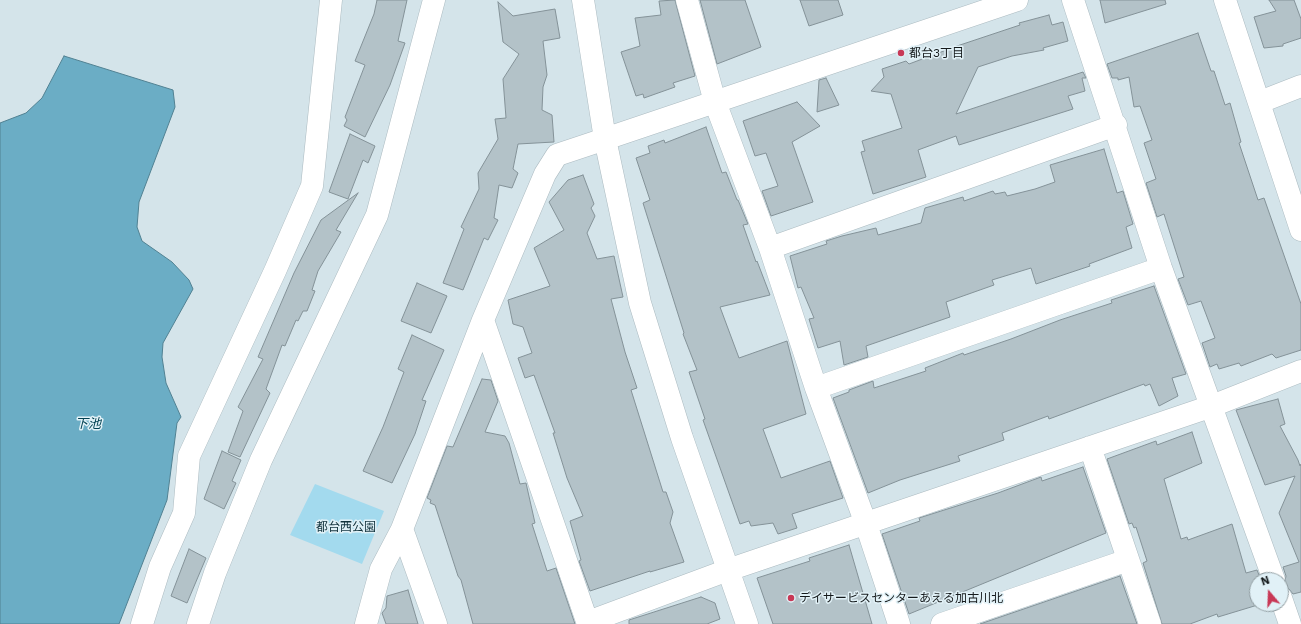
<!DOCTYPE html>
<html>
<head>
<meta charset="utf-8">
<style>
	body { margin:0 }
	#map { position:relative; width:1301px; height:624px; overflow:hidden; background:#d4e4ea; font-family:"Work Sans",sans-serif }
	canvas { display:block }
	.north { position:absolute; left:1249px; top:572px; width:40px; height:40px; box-sizing:border-box; background:#e1f1f7; border:1px solid #8f9b9f; border-radius:50%; rotate:341deg; font-size:11px; font-weight:700; line-height:16px; text-align:center; color:#151a1c }
	.north::after { content:''; display:block; margin:auto; width:14px; height:18px; background:#c83856; clip-path:polygon(50% 0,100% 100%,50% 72%,0 100%) }
</style>
</head>
<body>
<div id="map">
<canvas width="1301" height="624"></canvas>
<div class="north">N</div>
</div>
<script>
const context = document.querySelector('canvas').getContext('2d');
context.lineJoin = 'round';
function fillPath(path, color) { context.fillStyle = color; context.fill(path, 'evenodd'); }
const toPath = rows => new Path2D(rows.map(r => 'M' + r).join(''));
function trace(path, color, width, dash) { context.strokeStyle = color; context.lineWidth = width; context.lineCap = dash ? 'butt' : 'round'; context.setLineDash(dash || []); context.stroke(path); }
function drawText(font, color, halo, rows, align = 'center') {
  context.font = font + ' "Work Sans","Noto Sans JP",sans-serif'; context.lineWidth = 3; context.setLineDash([]); context.textBaseline = 'middle'; context.strokeStyle = halo; context.fillStyle = color; for (const [text, x, y, turn = 0] of rows) {
    context.save(); context.translate(x, y); context.rotate((+turn || 0) * Math.PI / 180); context.textAlign = isNaN(turn) ? turn : align; if (halo) context.strokeText(text, 0, 0); context.fillText(text, 0, 0); context.restore();
  }
}
fillPath(toPath([
	[315,484,384,511,362,564,290,535]
]), '#a3daee');
const water = toPath([
	[64,56,173,90,175,107,139,202,137,227,142,241,172,262,189,280,193,289,163,343,162,357,166,383,181,417,177,423,167,500,119,624,0,624,0,123,26,113,42,98,64,56]
]);
fillPath(water, '#6badc5');
trace(water, '#518192', 1);
const building = toPath([
	[377,0,407,0,398,41,405,43,390,85,365,137,344,126,347,120,345,117,365,65,355,61,374,14,377,0],
	[675,0,695,76,673,83,675,87,644,98,643,94,636,96,621,52,640,46,635,18,661,15,659,1,675,0],
	[700,0,745,0,761,47,717,64,700,0],
	[800,0,838,0,843,15,809,26,800,0],
	[1100,0,1165,0,1166,4,1105,23,1100,0],
	[1269,0,1294,0,1301,19,1301,38,1283,44,1283,46,1264,48,1254,17,1276,11,1269,0],
	[498,2,513,16,555,9,560,38,543,41,547,75,543,87,542,110,552,115,554,142,518,144,513,169,518,173,512,188,499,185,494,218,498,220,488,240,484,238,463,290,443,283,464,229,461,227,479,189,478,173,498,139,495,119,506,118,503,79,519,54,503,42,498,2],
	[1049,15,1052,25,1063,22,1068,41,1043,48,1044,50,1012,56,978,67,956,114,1083,72,1086,78,1082,78,1085,91,1068,96,1073,109,959,145,956,136,918,150,926,177,873,194,861,152,865,151,862,141,902,128,891,94,871,91,884,77,882,69,906,61,909,64,957,46,1020,25,1019,23,1049,15],
	[1198,33,1211,71,1214,71,1225,105,1230,103,1241,142,1239,143,1258,200,1264,198,1301,304,1301,350,1276,358,1272,354,1241,366,1239,363,1219,369,1217,364,1210,367,1202,343,1215,338,1201,301,1188,305,1178,279,1184,277,1164,214,1157,217,1146,183,1156,179,1144,143,1152,140,1140,106,1134,107,1129,77,1118,80,1118,78,1112,78,1107,64,1198,33],
	[826,78,839,105,817,112,819,80,826,78],
	[797,102,820,126,792,142,813,202,771,216,762,191,778,186,766,153,755,156,743,121,797,102],
	[706,127,722,173,726,172,737,200,738,200,748,224,743,225,756,262,757,261,770,295,720,307,739,358,787,341,806,414,763,429,781,478,830,461,843,498,792,514,797,528,778,534,773,523,751,526,749,521,740,524,703,420,705,419,689,372,697,370,683,334,684,333,643,203,650,200,636,158,650,153,648,146,664,140,665,143,706,127],
	[350,134,375,146,368,163,363,160,348,199,329,192,350,134],
	[1104,149,1117,193,1123,191,1133,224,1126,227,1132,248,1089,264,1090,266,1036,284,1031,268,992,280,994,285,946,302,950,317,866,346,868,357,844,365,840,341,818,348,809,319,814,318,801,287,798,288,790,256,827,244,826,241,842,236,876,228,878,235,921,223,925,208,963,197,964,201,993,191,995,194,1005,192,1007,196,1035,189,1055,182,1050,165,1104,149],
	[583,175,594,204,591,208,595,216,587,233,597,259,614,256,623,297,611,299,625,352,637,388,631,390,663,492,666,492,673,512,670,523,684,562,650,572,650,571,590,591,579,561,581,560,570,521,583,516,567,478,553,433,555,433,534,375,525,378,518,358,532,353,523,327,513,324,508,300,550,286,534,248,564,230,549,202,568,180,583,175],
	[358,193,336,230,341,232,318,271,312,290,315,291,307,311,303,311,298,321,296,320,285,346,282,345,266,389,270,393,240,457,228,452,243,411,238,407,263,359,258,357,294,273,321,220,358,193],
	[417,283,447,296,431,333,401,321,417,283],
	[1154,286,1186,374,1172,378,1178,396,1159,406,1150,384,1145,386,1144,384,1049,419,1048,416,1002,433,1004,440,958,456,960,461,900,480,868,493,833,398,849,392,849,390,873,381,874,388,926,371,925,368,963,353,964,355,1011,339,1060,320,1112,303,1111,300,1154,286],
	[412,335,444,350,422,400,426,401,415,434,392,483,363,471,383,427,404,372,398,369,412,335],
	[482,379,491,380,498,401,485,432,505,436,509,443,520,484,526,483,535,523,532,524,547,571,556,568,575,624,473,624,461,580,458,576,435,505,430,503,431,500,427,498,447,446,453,447,482,379],
	[1278,399,1285,424,1280,426,1298,460,1300,466,1301,464,1301,592,1293,594,1289,589,1284,586,1286,576,1283,567,1299,562,1279,513,1295,476,1265,485,1236,410,1278,399],
	[1192,432,1202,463,1164,479,1181,539,1187,537,1188,540,1232,524,1246,573,1257,570,1261,580,1257,580,1257,604,1261,604,1218,617,1217,614,1190,624,1162,624,1143,563,1147,561,1136,527,1134,528,1132,523,1129,524,1107,459,1156,441,1157,445,1192,432],
	[222,451,241,460,232,481,236,483,224,509,204,499,222,451],
	[1083,467,1106,533,909,614,882,534,920,521,919,518,998,493,1041,477,1042,481,1083,467],
	[849,545,872,624,773,624,757,578,810,561,809,558,849,545],
	[189,549,206,558,187,603,171,596,189,549],
	[1120,576,1137,624,980,624,1120,576],
	[408,590,418,624,386,624,382,613,386,608,387,596,408,590],
	[701,597,715,603,720,619,707,624,629,624,629,620,701,597]
]);
fillPath(building, '#b3c2c8');
trace(building, '#849298', 1);
const minor = toPath([
	[687,0,715,102,770,248,816,388,866,524,899,624],
	[1073,0,1161,268,1274,580],
	[1260,102,1301,86],
	[770,248,1116,125],
	[483,320,588,624],
	[816,388,1161,268],
	[1090,447,1150,624],
	[402,529,436,624],
	[1281,598,1290,624],
	[588,622,728,570,1212,406,1301,371],
	[142,624,160,567,184,513,189,456,275,271,312,186,331,0],
	[198,624,215,573,261,460,377,215,434,0],
	[366,624,381,569,402,529,483,320,545,174,557,155,605,139],
	[942,624,1128,560]
]);
const tertiary = toPath([
	[583,0,605,139,640,303,682,438,747,624],
	[1225,0,1301,230],
	[605,139,1017,0]
]);
trace(minor, '#acbbc1', 23);
trace(tertiary, '#acbbc1', 23);
trace(minor, '#fff', 22);
trace(tertiary, '#fff', 22);
for (const [x, y, r, color] of [
	[901,53,4,"#c83856"],
	[791,598,4,"#c83856"]
]) { const dot = new Path2D(); dot.arc(x, y, r, 0, 2 * Math.PI); context.fillStyle = color; context.fill(dot); trace(dot, '#e1f1f7', 1.5); }
drawText('12px', '#151a1c', '#e1f1f7', [
	["都台3丁目",909,53],
	["デイサービスセンターあえる加古川北",799,598]
], 'left');
drawText('12px', '#11323c', '#e1f1f7', [
	["都台西公園",346,527]
]);
drawText('italic 13px', '#014051', '#e1f1f7', [
	["下池",88,424]
]);
</script>
</body>
</html>
